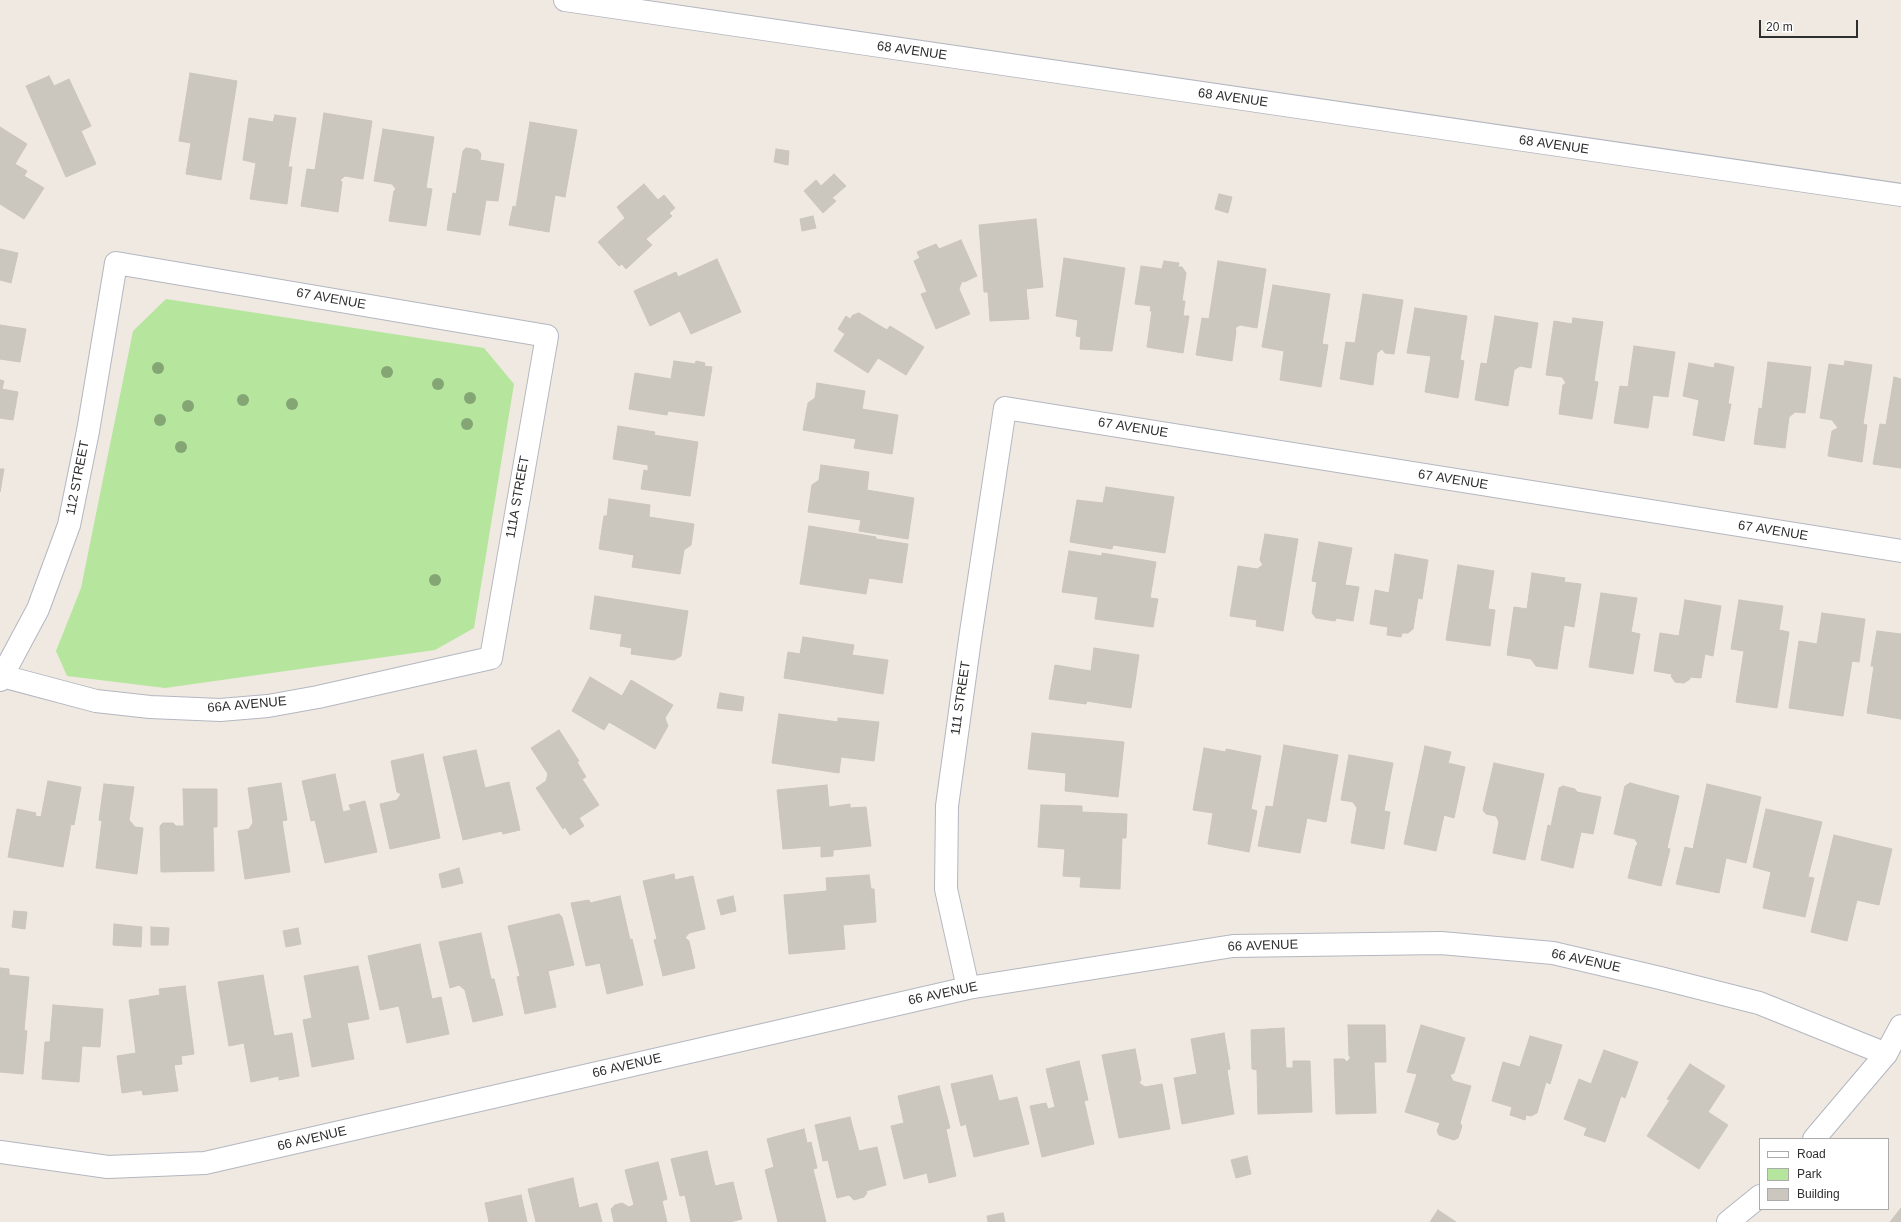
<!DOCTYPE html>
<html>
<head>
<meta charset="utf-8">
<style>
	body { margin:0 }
	#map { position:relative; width:1901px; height:1222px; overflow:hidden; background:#efe9e1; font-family:Arial,sans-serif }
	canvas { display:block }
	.legend { position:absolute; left:1759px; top:1138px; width:130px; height:72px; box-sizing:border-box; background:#fff; border:1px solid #ababab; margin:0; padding:5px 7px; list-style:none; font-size:12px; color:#2e2e2e }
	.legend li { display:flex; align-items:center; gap:8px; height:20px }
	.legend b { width:20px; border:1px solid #ababab }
	.scale { position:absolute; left:1759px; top:20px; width:99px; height:18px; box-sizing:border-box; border:2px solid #2e2e2e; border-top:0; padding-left:5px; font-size:12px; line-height:14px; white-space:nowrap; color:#2e2e2e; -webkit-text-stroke:3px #fff; paint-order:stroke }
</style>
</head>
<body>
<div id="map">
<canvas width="1901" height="1222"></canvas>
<ul class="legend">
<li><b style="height:5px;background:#fff"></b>Road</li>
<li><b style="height:11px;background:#b6e59e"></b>Park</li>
<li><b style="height:11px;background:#cbc7bf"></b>Building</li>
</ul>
<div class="scale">20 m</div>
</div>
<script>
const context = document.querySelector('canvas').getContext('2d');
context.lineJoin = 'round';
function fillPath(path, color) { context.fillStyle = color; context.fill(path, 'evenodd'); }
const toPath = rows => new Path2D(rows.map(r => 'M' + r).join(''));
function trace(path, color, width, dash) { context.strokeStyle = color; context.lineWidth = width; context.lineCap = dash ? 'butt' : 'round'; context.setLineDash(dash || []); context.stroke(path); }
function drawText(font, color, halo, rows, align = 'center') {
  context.font = font + ' Arial,sans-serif'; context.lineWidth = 3.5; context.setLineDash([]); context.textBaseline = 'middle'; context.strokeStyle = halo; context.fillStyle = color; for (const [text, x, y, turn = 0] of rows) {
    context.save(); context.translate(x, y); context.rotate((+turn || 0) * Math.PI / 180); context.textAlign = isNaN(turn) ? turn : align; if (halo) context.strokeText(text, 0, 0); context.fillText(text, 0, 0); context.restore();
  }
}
fillPath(toPath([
	[166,299,484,348,514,384,474,628,435,650,165,688,67,676,56,651,81,588,133,331]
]), '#b6e59e');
const building = toPath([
	[190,73,237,81,221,180,186,174,191,143,179,141,190,73],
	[49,76,54,86,69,79,91,126,81,131,96,164,66,177,26,86,49,76],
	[324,113,372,121,363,179,345,176,340,180,342,182,338,212,301,206,307,169,315,170,324,113],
	[275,115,296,118,288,167,292,167,287,204,250,199,256,163,243,160,249,118,273,122,275,115],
	[530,122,577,130,565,197,555,195,549,232,509,225,513,206,516,207,530,122],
	[0,127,27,144,15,164,27,171,24,176,44,188,24,219,0,204,0,127],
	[383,129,434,137,426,188,432,189,426,226,389,221,394,191,396,189,392,184,374,181,383,129],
	[466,148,478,150,481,154,480,160,504,164,498,201,486,200,480,235,447,230,453,193,456,194,463,151,466,148],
	[776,149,789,151,788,165,774,162,776,149],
	[834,174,846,186,832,198,836,201,823,213,804,191,816,180,821,186,834,174],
	[644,184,658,200,664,195,675,208,669,213,672,216,646,239,652,245,626,269,622,264,619,266,598,242,625,218,617,207,644,184],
	[1219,194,1232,197,1228,213,1215,209,1219,194],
	[813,216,816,228,802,231,800,219,813,216],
	[1036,219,1043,287,1026,289,1029,319,990,321,988,292,984,292,979,225,1036,219],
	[961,240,977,276,964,282,962,281,959,289,970,314,936,329,921,294,927,292,914,261,920,258,917,252,936,244,939,249,961,240],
	[0,249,18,253,11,283,0,280,0,249],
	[1064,258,1125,268,1112,351,1080,349,1081,337,1076,336,1078,320,1056,316,1064,258],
	[717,259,741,312,691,334,680,311,650,326,634,291,676,272,678,277,717,259],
	[1164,261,1179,263,1178,267,1182,267,1186,273,1182,301,1185,301,1183,316,1189,316,1183,353,1147,347,1152,311,1150,311,1151,306,1135,304,1141,266,1162,269,1164,261],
	[1218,261,1266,269,1257,328,1240,325,1235,328,1236,331,1232,361,1196,355,1202,318,1209,319,1218,261],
	[1273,285,1330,294,1322,344,1328,345,1321,387,1280,380,1284,351,1262,347,1273,285],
	[1363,294,1403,300,1394,354,1385,353,1382,349,1377,353,1373,385,1340,379,1346,342,1355,343,1363,294],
	[1415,308,1467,316,1460,360,1464,361,1458,398,1425,392,1431,356,1407,353,1415,308],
	[859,313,887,330,890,326,924,347,906,375,878,358,868,373,834,351,845,334,838,329,846,316,850,319,853,315,859,313],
	[1495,316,1538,323,1531,368,1520,366,1514,370,1508,406,1475,400,1481,363,1487,364,1495,316],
	[1573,318,1603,322,1594,381,1598,382,1592,419,1559,414,1563,385,1566,383,1562,377,1546,375,1554,321,1572,324,1573,318],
	[0,325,26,329,20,362,0,359,0,325],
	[1634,346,1675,352,1668,397,1653,395,1648,428,1614,423,1620,386,1628,387,1634,346],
	[674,361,695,364,696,361,705,363,704,366,712,367,704,416,668,411,667,415,629,409,635,373,671,379,674,361],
	[1845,361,1872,365,1863,424,1867,425,1862,462,1828,456,1832,431,1838,428,1832,420,1820,418,1829,364,1844,366,1845,361],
	[1768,362,1811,367,1805,413,1795,412,1789,417,1785,448,1754,444,1759,408,1762,409,1768,362],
	[1689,363,1714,368,1715,363,1734,367,1728,404,1731,404,1724,441,1693,435,1699,400,1683,396,1689,363],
	[1894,377,1901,379,1901,468,1873,464,1880,424,1886,425,1894,377],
	[0,380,4,381,2,389,18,392,13,420,0,418,0,380],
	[817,383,865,391,862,409,898,415,892,454,854,448,856,439,803,430,808,403,815,398,817,383],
	[618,426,655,432,654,435,698,442,690,496,641,489,644,470,648,471,648,465,613,459,618,426],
	[821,465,869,472,867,490,914,498,908,539,859,531,861,520,808,512,812,485,819,480,821,465],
	[0,469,4,469,0,492,0,469],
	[1106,487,1174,497,1165,553,1113,545,1112,549,1070,542,1077,500,1103,503,1106,487],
	[609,499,650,505,649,517,694,524,691,545,684,550,680,574,632,567,634,555,599,549,604,516,607,516,609,499],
	[809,526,876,537,876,539,908,544,902,583,869,578,866,594,800,584,809,526],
	[1265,534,1298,539,1283,631,1256,626,1257,620,1230,616,1238,566,1257,569,1263,565,1260,560,1265,534],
	[1319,542,1352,548,1345,585,1359,587,1353,621,1336,618,1335,621,1316,618,1312,613,1317,582,1312,581,1319,542],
	[1069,551,1102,556,1102,553,1156,562,1150,598,1158,599,1153,627,1095,619,1098,597,1062,592,1069,551],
	[1395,554,1428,560,1422,599,1418,598,1413,629,1408,633,1402,633,1401,637,1387,635,1388,627,1370,624,1375,590,1389,593,1395,554],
	[1458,565,1494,571,1488,609,1495,610,1490,646,1446,640,1458,565],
	[1532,573,1565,578,1564,582,1581,584,1574,627,1564,625,1557,669,1536,666,1531,659,1507,655,1514,607,1527,609,1532,573],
	[1601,593,1637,598,1631,632,1640,634,1633,674,1589,667,1601,593],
	[595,596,688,611,681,656,674,660,631,654,632,648,620,646,622,634,590,629,595,596],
	[1685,600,1721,606,1713,656,1705,654,1701,678,1690,677,1690,679,1684,683,1675,682,1671,676,1672,674,1654,671,1660,633,1679,636,1685,600],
	[1739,600,1783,606,1779,630,1789,632,1777,708,1736,702,1744,651,1731,649,1739,600],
	[1822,613,1865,619,1859,662,1852,661,1843,716,1789,708,1799,641,1817,644,1822,613],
	[1877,631,1901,634,1901,719,1867,713,1874,666,1871,666,1877,631],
	[803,637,854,645,852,655,888,660,883,694,784,678,788,652,800,654,803,637],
	[1094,648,1139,655,1131,708,1087,701,1086,704,1049,699,1055,665,1091,671,1094,648],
	[590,677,622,696,631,680,673,705,665,718,668,726,655,749,609,722,604,730,572,711,590,677],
	[720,693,744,697,742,711,717,708,720,693],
	[779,714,838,722,838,718,879,722,874,761,841,757,839,773,772,763,779,714],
	[559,730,579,761,577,762,586,777,582,779,599,805,579,818,584,826,570,835,565,827,563,829,536,788,546,781,548,774,531,748,559,730],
	[1032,733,1124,742,1118,797,1065,791,1066,773,1028,769,1032,733],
	[1284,745,1338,755,1326,822,1307,818,1300,853,1258,846,1266,806,1273,807,1284,745],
	[1425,746,1451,752,1448,763,1465,767,1454,818,1444,815,1436,851,1404,844,1425,746],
	[1204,748,1226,752,1226,749,1261,756,1251,809,1257,811,1249,852,1208,844,1213,813,1193,810,1204,748],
	[476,750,485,788,509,782,520,830,503,834,502,831,463,840,443,757,476,750],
	[423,754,440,838,390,849,380,804,397,800,401,794,397,792,391,761,423,754],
	[1349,755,1393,763,1384,811,1390,812,1384,849,1351,843,1357,808,1353,802,1341,800,1349,755],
	[1494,763,1544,774,1525,860,1493,853,1499,822,1496,816,1486,814,1483,810,1494,763],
	[335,774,343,812,351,810,349,805,365,801,377,852,325,863,315,820,311,821,302,781,335,774],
	[48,781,81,787,74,825,71,824,63,867,8,857,17,809,36,813,35,816,41,817,48,781],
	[281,783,287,820,282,821,290,872,245,879,238,831,249,829,253,823,248,788,281,783],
	[1630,783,1679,796,1667,848,1670,849,1661,886,1628,878,1636,846,1638,844,1635,839,1614,834,1625,786,1630,783],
	[104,784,134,787,129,820,135,827,143,828,137,874,96,868,102,821,99,820,104,784],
	[1707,784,1761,797,1746,863,1726,858,1719,893,1676,884,1685,847,1693,849,1707,784],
	[827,785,829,807,850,804,850,808,866,807,871,846,833,850,833,856,821,857,821,846,783,849,777,790,827,785],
	[1563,786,1575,789,1577,792,1601,797,1593,834,1581,832,1573,868,1541,860,1548,825,1551,826,1559,788,1563,786],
	[183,789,217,789,217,827,213,827,214,871,161,872,160,826,163,823,173,823,176,826,184,826,183,789],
	[1041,805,1082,806,1082,812,1127,814,1126,838,1122,838,1120,889,1080,887,1081,877,1063,876,1065,849,1038,847,1041,805],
	[1766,809,1822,822,1808,877,1814,878,1805,917,1763,908,1771,872,1753,867,1766,809],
	[1834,835,1892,849,1879,905,1857,900,1847,941,1811,932,1834,835],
	[459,868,463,883,442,888,439,874,459,868],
	[674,874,675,880,693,876,705,929,689,933,685,938,689,941,695,968,663,976,654,940,657,939,643,881,674,874],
	[869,875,871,889,874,889,876,922,843,925,845,949,789,954,784,895,827,891,826,878,869,875],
	[620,896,630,940,632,939,643,985,607,994,600,963,586,966,571,903,589,900,590,903,620,896],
	[733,896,736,911,721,915,717,900,733,896],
	[14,911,27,912,25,929,12,927,14,911],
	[559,914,562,917,574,965,548,971,556,1007,525,1014,517,977,520,976,508,926,559,914],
	[114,924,142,927,141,947,113,945,114,924],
	[151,927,169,928,168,945,151,945,151,927],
	[298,928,301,944,286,947,283,931,298,928],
	[481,933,491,979,494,979,503,1015,473,1022,465,990,459,985,450,988,439,942,481,933],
	[420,944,432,999,441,997,449,1034,407,1043,399,1006,380,1010,368,956,420,944],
	[358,966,369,1019,347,1023,354,1059,312,1067,303,1020,312,1018,304,976,358,966],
	[0,968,9,969,9,975,29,977,24,1030,27,1031,23,1074,0,1072,0,968],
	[263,975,274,1036,292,1033,299,1076,279,1080,279,1076,251,1082,244,1043,229,1046,218,982,263,975],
	[185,986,194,1054,181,1056,182,1064,174,1065,178,1091,143,1095,142,1090,122,1093,117,1056,136,1053,129,1000,160,995,159,989,185,986],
	[53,1005,103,1009,100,1047,82,1046,79,1082,42,1079,45,1042,50,1042,53,1005],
	[1348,1025,1385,1025,1386,1062,1374,1062,1376,1113,1336,1114,1334,1059,1344,1059,1347,1062,1351,1057,1349,1056,1348,1025],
	[1421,1025,1465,1038,1454,1073,1450,1075,1453,1081,1471,1086,1460,1123,1462,1126,1458,1138,1454,1140,1439,1135,1437,1131,1440,1123,1405,1112,1417,1074,1407,1072,1421,1025],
	[1284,1028,1286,1068,1293,1068,1293,1061,1310,1061,1312,1112,1258,1114,1257,1070,1252,1069,1251,1030,1284,1028],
	[1224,1033,1230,1069,1227,1070,1234,1114,1182,1124,1174,1078,1197,1074,1191,1039,1224,1033],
	[1530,1036,1562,1045,1550,1084,1546,1082,1537,1113,1531,1116,1526,1115,1525,1120,1510,1115,1512,1107,1492,1101,1503,1062,1520,1067,1530,1036],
	[1135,1049,1141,1080,1139,1083,1145,1087,1162,1084,1170,1129,1119,1138,1102,1055,1135,1049],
	[1604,1050,1638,1062,1625,1098,1621,1096,1605,1142,1584,1135,1587,1128,1564,1119,1579,1079,1591,1084,1604,1050],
	[1079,1061,1088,1100,1084,1101,1094,1144,1042,1157,1030,1106,1046,1103,1048,1109,1055,1107,1046,1069,1079,1061],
	[1690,1064,1725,1086,1708,1112,1728,1125,1699,1169,1647,1136,1670,1100,1667,1099,1690,1064],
	[992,1075,999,1101,1017,1097,1029,1144,974,1157,966,1124,961,1126,951,1084,992,1075],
	[939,1086,950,1128,946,1129,956,1176,929,1183,927,1173,904,1179,891,1126,904,1123,898,1096,939,1086],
	[850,1117,859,1151,877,1147,886,1185,866,1191,867,1193,864,1197,854,1200,849,1195,837,1198,828,1160,823,1161,815,1125,850,1117],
	[804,1129,807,1143,811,1142,817,1168,813,1169,826,1222,778,1222,765,1170,774,1167,767,1139,804,1129],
	[707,1151,715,1186,733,1182,742,1219,730,1222,691,1222,685,1195,680,1196,671,1159,707,1151],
	[1247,1156,1251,1174,1236,1178,1231,1160,1247,1156],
	[658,1162,667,1199,662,1201,667,1222,614,1222,611,1209,615,1205,622,1203,629,1207,634,1205,625,1170,658,1162],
	[573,1178,579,1208,597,1203,602,1222,536,1222,528,1189,573,1178],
	[521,1195,527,1222,489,1222,485,1203,521,1195],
	[1901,1208,1901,1222,1890,1222,1901,1208],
	[1438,1210,1456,1222,1430,1222,1438,1210],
	[1003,1213,1005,1222,988,1222,987,1216,1003,1213]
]);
fillPath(building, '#cbc7bf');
trace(building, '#cbc5ba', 1);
const minor = toPath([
	[0,680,38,609,69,525,88,431,116,263,547,336,491,658,318,697,268,706,220,710,150,707,96,701,2,676],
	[968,988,946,889,947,806,970,639,1005,408,1901,551],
	[0,1152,108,1167,205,1163,968,988,1233,946,1441,943,1553,953,1660,978,1759,1003,1886,1054]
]);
const tertiary = toPath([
	[1814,1139,1886,1054,1901,1026],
	[1728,1222,1760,1196]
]);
const secondary = toPath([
	[565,0,1901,195]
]);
trace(minor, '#b4b7c1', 24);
trace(tertiary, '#b4b7c1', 24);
trace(secondary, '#b4b7c1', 24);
trace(minor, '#fff', 22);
trace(tertiary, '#fff', 22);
trace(secondary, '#fff', 22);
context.fillStyle = '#84a574';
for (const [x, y] of [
	[158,368],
	[387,372],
	[438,384],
	[470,398],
	[243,400],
	[292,404],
	[188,406],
	[160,420],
	[467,424],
	[181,447],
	[435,580]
]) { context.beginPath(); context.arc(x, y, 6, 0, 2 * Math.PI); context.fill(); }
drawText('13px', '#2e2e2e', '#fff', [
	["68 AVENUE",912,51,8],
	["68 AVENUE",1233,98,8],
	["68 AVENUE",1554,145,8],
	["67 AVENUE",331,299,10],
	["67 AVENUE",1133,428,9],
	["112 STREET",78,478,-79],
	["67 AVENUE",1453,480,9],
	["111A STREET",518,497,-80],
	["67 AVENUE",1773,531,9],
	["111 STREET",961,698,-82],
	["66A AVENUE",247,705,-5],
	["66 AVENUE",1263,946,-2],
	["66 AVENUE",1586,961,12],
	["66 AVENUE",943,994,-12],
	["66 AVENUE",627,1066,-13],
	["66 AVENUE",312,1139,-13]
]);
</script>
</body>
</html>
